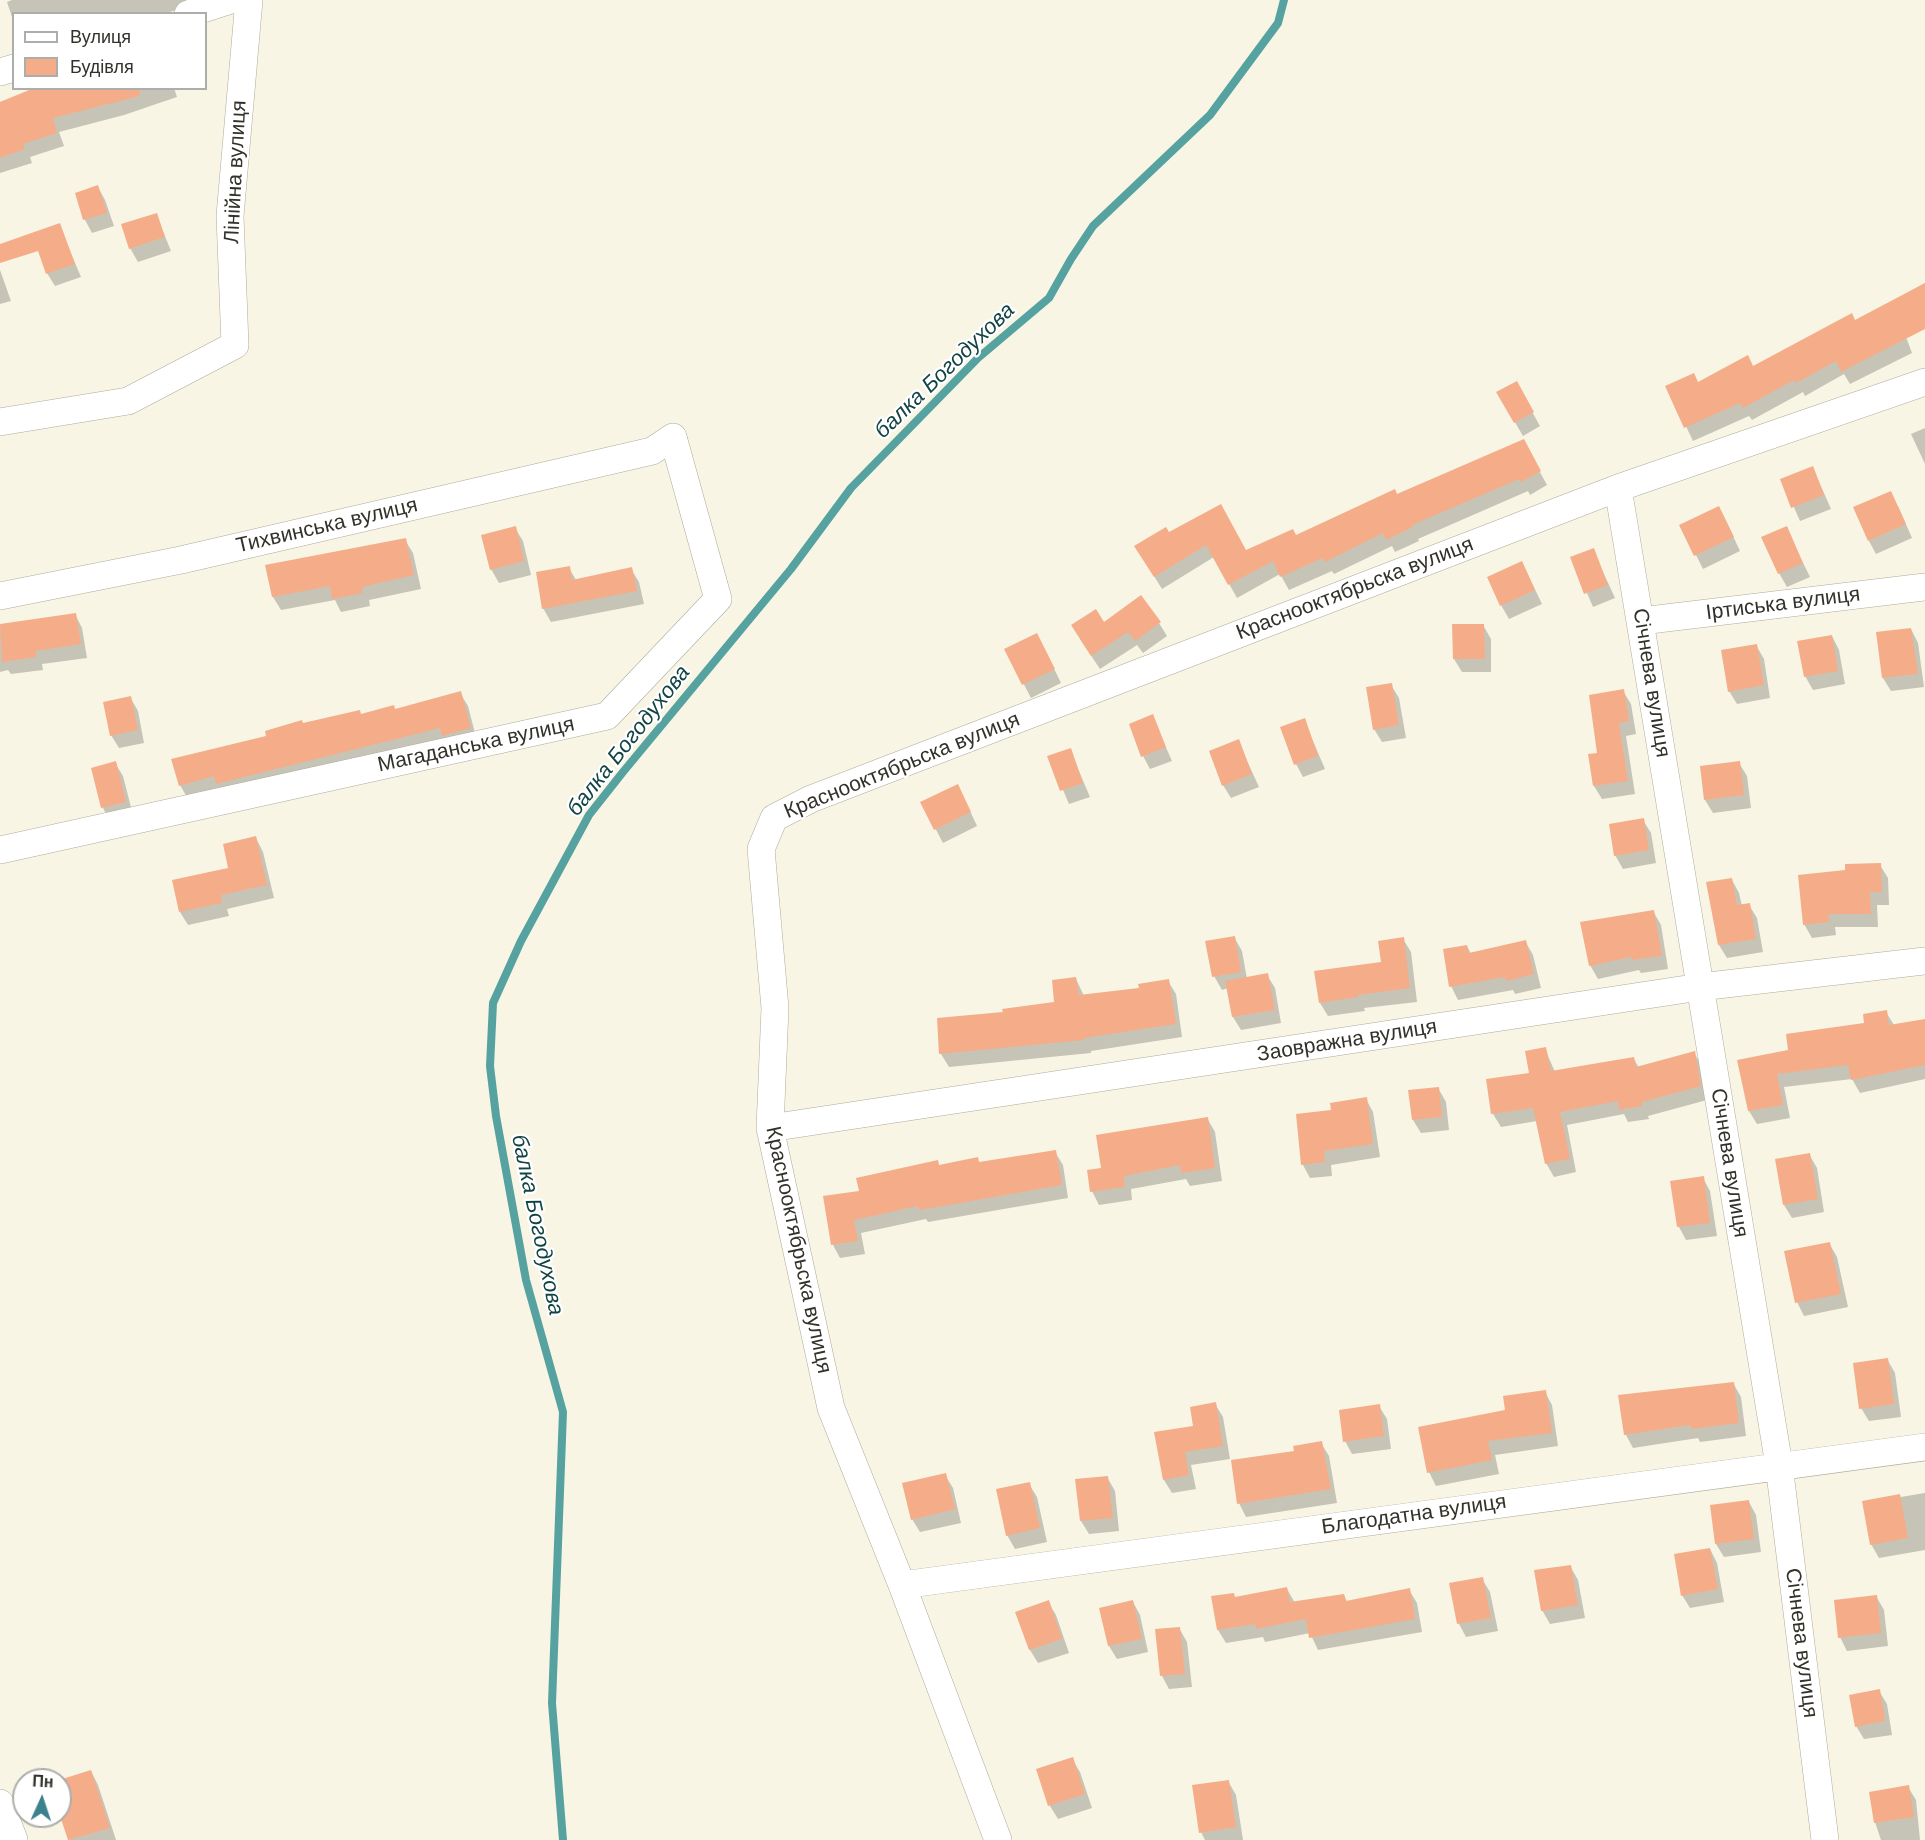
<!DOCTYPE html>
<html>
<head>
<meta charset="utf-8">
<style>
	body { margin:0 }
	#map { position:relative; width:1925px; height:1840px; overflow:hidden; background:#f8f5e4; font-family:Helvetica,sans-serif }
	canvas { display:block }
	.legend { position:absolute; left:12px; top:12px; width:195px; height:78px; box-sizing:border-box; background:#fff; border:2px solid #adadaa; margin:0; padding:8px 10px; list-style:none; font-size:18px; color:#32312a }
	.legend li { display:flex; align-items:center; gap:12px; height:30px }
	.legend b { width:30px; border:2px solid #adadaa }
	.north { position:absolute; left:12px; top:1768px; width:60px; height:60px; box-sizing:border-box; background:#fff; border:2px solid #adadaa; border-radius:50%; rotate:3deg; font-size:16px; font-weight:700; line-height:24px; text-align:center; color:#32312a }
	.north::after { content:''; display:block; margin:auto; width:21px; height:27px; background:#3c828e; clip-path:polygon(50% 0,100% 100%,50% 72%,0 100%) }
</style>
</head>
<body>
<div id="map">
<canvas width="1925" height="1840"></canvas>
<ul class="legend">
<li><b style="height:8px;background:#fff"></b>Вулиця</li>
<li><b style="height:16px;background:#f5ac88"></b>Будівля</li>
</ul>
<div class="north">Пн</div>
</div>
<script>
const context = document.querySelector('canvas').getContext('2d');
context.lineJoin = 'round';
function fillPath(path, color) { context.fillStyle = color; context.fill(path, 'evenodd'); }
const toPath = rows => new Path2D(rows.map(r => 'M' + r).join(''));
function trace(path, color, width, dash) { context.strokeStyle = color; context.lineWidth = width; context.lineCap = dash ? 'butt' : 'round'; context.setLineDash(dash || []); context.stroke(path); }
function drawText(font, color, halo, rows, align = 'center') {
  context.font = font + ' Helvetica,sans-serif'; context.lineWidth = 4.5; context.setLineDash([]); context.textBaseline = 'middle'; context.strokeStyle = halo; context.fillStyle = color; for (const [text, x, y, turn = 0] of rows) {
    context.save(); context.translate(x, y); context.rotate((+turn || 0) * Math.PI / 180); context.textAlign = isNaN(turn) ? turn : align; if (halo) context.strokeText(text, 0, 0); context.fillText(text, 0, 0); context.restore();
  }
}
fillPath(toPath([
	[12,0,209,0,163,14,14,14,14,23,7,2],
	[40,88,174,88,177,97,124,115,59,132,64,146,30,157,32,163,0,173,0,102],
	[98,187,105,200,114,226,92,233,85,220,76,194],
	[156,214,171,251,138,262,130,248],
	[59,225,81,277,55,286,47,273],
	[0,270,11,301,0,304],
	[1925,283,1925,328,1906,337,1912,353,1850,384,1844,374,1805,396,1803,392,1752,420,1749,416,1693,441,1667,387,1698,384,1753,368,1855,322],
	[1516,383,1540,426,1523,436,1498,393],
	[1925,428,1925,464,1911,434],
	[1523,441,1547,485,1530,495,1528,491,1418,539,1419,541,1395,552,1392,546,1334,574,1332,571,1289,590,1280,574,1237,598,1214,557,1162,589,1144,560,1168,534,1245,552,1296,537],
	[1813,468,1831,509,1800,521,1782,480],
	[1898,506,1912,538,1876,554,1869,541],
	[1726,521,1740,551,1703,569,1681,525],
	[515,528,523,541,531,575,499,583,491,569],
	[1786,528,1810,577,1787,587,1779,573],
	[405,540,413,553,421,589,369,600,370,606,341,612,335,600,281,610,273,597,267,566],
	[1593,550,1615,598,1593,607,1572,558],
	[1522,562,1542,604,1509,619,1501,605],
	[569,568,576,580,631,569,639,582,644,604,551,622,543,608],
	[75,614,82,628,87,658,42,664,43,670,11,674,8,670,0,672,0,626],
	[1159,623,1167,636,1143,653,1137,645,1100,669,1080,639],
	[1483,625,1491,639,1491,672,1462,672,1454,659],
	[1911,629,1918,643,1924,687,1891,691,1883,678],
	[1832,636,1839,650,1845,684,1813,690,1805,676],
	[1756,645,1764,659,1770,698,1737,704,1729,691],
	[1044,648,1061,683,1031,698,1006,650],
	[1391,685,1399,698,1406,738,1382,742,1374,729],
	[1623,691,1631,704,1636,734,1626,736,1635,794,1602,799,1594,786,1590,755,1599,754],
	[460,693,468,706,477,741,188,799,180,785,268,737,361,716,395,711],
	[130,697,138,711,144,743,119,748,111,735],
	[1152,716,1172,761,1150,769,1143,756],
	[1304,720,1325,769,1303,777,1296,764],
	[1238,741,1259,787,1231,798,1223,785],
	[1070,750,1090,797,1069,804,1049,757],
	[115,763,123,776,133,815,110,821,103,808,92,769],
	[1739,763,1747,776,1751,808,1713,813,1705,800],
	[965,800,977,826,943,843,922,803],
	[1643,820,1651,833,1656,863,1623,869,1615,855],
	[256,838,263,852,274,898,227,909,229,916,188,925,180,912,230,869],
	[1880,865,1888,878,1889,905,1877,905,1878,927,1835,927,1836,935,1812,938,1804,924,1847,872],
	[1732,880,1739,893,1742,906,1749,905,1757,918,1763,952,1727,958,1719,945],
	[1653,911,1661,925,1668,969,1641,973,1639,970,1598,979,1590,965],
	[1234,937,1242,951,1247,979,1267,975,1275,988,1281,1023,1241,1030,1233,1017,1228,988,1222,990,1214,976],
	[1403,939,1411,952,1417,1002,1364,1008,1365,1011,1328,1016,1320,1003,1382,963],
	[1525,941,1533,955,1541,988,1515,994,1513,990,1458,1000,1451,986,1467,946,1471,954],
	[1076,979,1084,996,1140,989,1168,981,1176,994,1182,1037,1091,1051,1091,1053,949,1067,941,1054,938,1019,1004,1014,1056,1003],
	[1886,1012,1894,1025,1925,1021,1925,1079,1860,1093,1852,1079,1784,1087,1790,1118,1757,1124,1749,1111,1739,1061,1790,1051,1866,1024],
	[1545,1049,1555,1072,1634,1059,1639,1068,1694,1053,1702,1066,1707,1100,1648,1116,1649,1119,1628,1122,1624,1114,1567,1125,1576,1172,1554,1177,1546,1163,1537,1121,1501,1127,1493,1114,1531,1074],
	[1438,1088,1446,1102,1449,1130,1421,1133,1413,1120],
	[1366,1099,1373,1112,1380,1157,1331,1165,1332,1176,1310,1178,1303,1165,1332,1111],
	[1207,1118,1215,1132,1222,1181,1190,1186,1186,1179,1131,1189,1132,1200,1099,1205,1092,1191,1103,1169],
	[1055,1152,1063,1165,1068,1198,928,1222,926,1219,861,1233,865,1254,840,1258,833,1245,825,1197,860,1192,937,1162,940,1166,977,1159,980,1164],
	[1809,1154,1817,1168,1824,1212,1792,1218,1784,1205],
	[1703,1178,1710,1191,1717,1236,1686,1240,1679,1227,1672,1182],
	[1829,1243,1837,1257,1848,1307,1804,1316,1797,1302],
	[1887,1359,1895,1373,1901,1417,1869,1421,1861,1408],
	[1733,1383,1741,1397,1746,1436,1700,1442,1698,1438,1633,1448,1626,1435,1619,1396],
	[1545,1392,1552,1405,1558,1446,1495,1455,1499,1474,1436,1486,1429,1472,1506,1412],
	[1215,1404,1223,1417,1230,1459,1191,1465,1196,1489,1172,1493,1164,1480,1195,1427],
	[1379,1406,1387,1419,1391,1449,1352,1454,1345,1441],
	[1321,1443,1329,1456,1337,1503,1246,1517,1239,1503],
	[945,1475,953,1488,961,1523,920,1532,912,1519],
	[1107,1477,1115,1491,1119,1531,1089,1534,1081,1521],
	[1029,1484,1037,1497,1047,1542,1015,1549,1007,1535],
	[1925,1493,1925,1550,1879,1558,1871,1544,1864,1503],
	[1749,1502,1756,1515,1761,1552,1724,1557,1716,1544],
	[1710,1549,1717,1563,1724,1602,1690,1608,1682,1595],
	[1570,1566,1578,1580,1585,1618,1550,1624,1542,1610],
	[1482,1579,1490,1592,1498,1631,1466,1637,1459,1624,1451,1585],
	[1287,1589,1295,1603,1344,1595,1347,1602,1409,1590,1417,1603,1422,1632,1318,1650,1310,1633,1265,1642,1263,1637,1226,1643,1218,1630,1236,1598],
	[1876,1596,1884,1610,1888,1646,1847,1651,1840,1637],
	[1048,1602,1056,1615,1069,1653,1038,1663,1030,1650],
	[1133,1602,1140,1615,1148,1652,1117,1659,1109,1646],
	[1179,1628,1187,1642,1192,1687,1169,1689,1162,1676],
	[1879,1691,1887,1704,1892,1735,1864,1739,1856,1726],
	[1072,1759,1080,1772,1092,1808,1058,1819,1050,1806,1038,1770],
	[91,1771,98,1785,116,1840,69,1840,60,1812],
	[1228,1781,1236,1795,1243,1840,1205,1840,1201,1832],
	[1908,1787,1916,1800,1920,1840,1881,1840,1875,1822]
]), '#0003');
trace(toPath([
	[563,1840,552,1703,563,1412,526,1280,496,1116,490,1066,493,1003,521,941,589,815,623,772,791,569,851,488,978,358,1049,298,1071,259,1093,226,1210,115,1278,23,1284,0]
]), '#56a2a1', 8);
fillPath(toPath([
	[34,88,139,88,140,96,53,118,57,133,23,144,25,149,0,158,0,102],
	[98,185,107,213,83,220,75,193],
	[157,213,165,237,129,249,121,224],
	[60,223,75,264,46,274,38,251,0,263,0,244],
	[1925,283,1925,329,1841,372,1836,361,1796,383,1794,380,1743,408,1740,403,1684,428,1665,386,1694,373,1698,382,1748,355,1753,366,1852,313,1855,320],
	[1517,381,1534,412,1514,423,1496,392],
	[1524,439,1541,471,1521,482,1519,479,1412,525,1413,527,1386,540,1383,533,1325,562,1323,558,1280,577,1273,561,1228,585,1206,545,1154,577,1134,546,1166,527,1169,532,1221,504,1246,550,1293,529,1296,535,1395,489,1397,494],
	[1813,466,1824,495,1791,508,1780,479],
	[1891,491,1906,524,1868,541,1853,507],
	[1719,506,1734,537,1694,556,1679,525],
	[516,526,524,561,490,570,481,535],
	[1787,526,1803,563,1778,574,1761,537],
	[406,538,414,575,362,587,363,593,332,599,330,586,272,597,265,565],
	[1594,548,1608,585,1584,594,1570,557],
	[1522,561,1535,590,1500,606,1487,577],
	[570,566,572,580,632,567,637,591,542,609,536,572],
	[1141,595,1161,622,1135,641,1128,632,1091,656,1071,625,1096,609,1104,622],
	[76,613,81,644,36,651,36,657,2,662,0,624],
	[1452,624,1484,624,1485,659,1453,659],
	[1911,628,1918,674,1882,678,1876,632],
	[1037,633,1055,669,1022,685,1004,649],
	[1832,635,1838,671,1804,677,1797,641],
	[1757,644,1764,685,1728,692,1721,650],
	[1392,683,1399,725,1373,730,1366,687],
	[1624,689,1629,721,1619,723,1628,781,1593,786,1588,754,1597,753,1589,695],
	[461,691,471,728,442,736,440,728,216,784,214,776,179,786,171,759,266,736,265,731,302,720,303,723,360,710,361,714,394,705,395,709],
	[131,696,138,730,110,736,103,702],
	[1153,714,1166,747,1141,757,1129,724],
	[1305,718,1318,756,1294,765,1280,727],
	[1239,739,1252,774,1222,786,1209,751],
	[1071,748,1083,783,1060,791,1047,756],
	[116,761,126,802,101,808,91,768],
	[1740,761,1744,795,1704,800,1700,766],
	[958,784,971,812,934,830,920,802],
	[1644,818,1649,850,1614,856,1609,824],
	[256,836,267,885,221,895,222,903,179,912,172,880,228,868,223,844],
	[1881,863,1882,892,1870,892,1871,914,1829,914,1829,922,1803,925,1798,875,1845,870,1845,864],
	[1732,878,1737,905,1750,903,1756,939,1718,945,1706,882],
	[1654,910,1662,956,1632,960,1631,957,1589,966,1580,922],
	[1235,936,1241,972,1212,977,1205,941],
	[1404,937,1410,988,1358,995,1358,997,1319,1003,1314,971,1381,962,1378,941],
	[1526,940,1534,974,1506,981,1505,977,1449,987,1443,949,1467,945,1469,953],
	[1268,973,1275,1010,1232,1017,1225,981],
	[1076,977,1079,995,1139,988,1138,984,1169,979,1176,1024,1084,1038,1084,1040,939,1054,937,1018,1003,1012,1002,1009,1054,1002,1052,980],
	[1887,1010,1889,1025,1925,1019,1925,1065,1851,1080,1848,1065,1777,1074,1783,1105,1748,1111,1737,1060,1788,1050,1786,1034,1864,1023,1863,1014],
	[1546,1047,1551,1071,1634,1057,1636,1067,1695,1051,1701,1086,1642,1102,1642,1106,1619,1110,1618,1101,1560,1112,1570,1159,1545,1164,1533,1108,1491,1114,1486,1079,1529,1073,1525,1051],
	[1439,1087,1442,1117,1412,1120,1408,1090],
	[1367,1097,1373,1144,1324,1151,1325,1162,1301,1165,1296,1114,1331,1110,1330,1103],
	[1208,1117,1215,1168,1181,1173,1180,1165,1124,1176,1125,1187,1090,1192,1087,1170,1101,1168,1096,1135],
	[1056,1150,1062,1185,960,1203,919,1210,918,1206,854,1220,858,1241,831,1245,823,1196,859,1191,856,1178,938,1160,939,1165,978,1157,979,1162],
	[1810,1153,1818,1199,1783,1205,1775,1159],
	[1704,1176,1710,1223,1677,1227,1670,1181],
	[1830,1242,1841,1294,1795,1303,1784,1251],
	[1888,1358,1894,1404,1859,1409,1853,1363],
	[1734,1382,1739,1423,1691,1429,1690,1425,1624,1435,1618,1395],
	[1546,1390,1552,1433,1488,1441,1492,1460,1427,1473,1418,1427,1505,1410,1503,1396],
	[1216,1402,1223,1446,1185,1452,1189,1475,1163,1480,1154,1432,1193,1426,1190,1407],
	[1380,1404,1384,1436,1343,1442,1339,1410],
	[1322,1441,1331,1489,1237,1504,1231,1460,1294,1451,1293,1446],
	[946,1473,955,1509,911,1520,902,1483],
	[1108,1476,1113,1518,1080,1521,1075,1479],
	[1030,1482,1040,1528,1006,1536,996,1489],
	[1900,1494,1908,1538,1870,1545,1862,1501],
	[1749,1500,1754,1539,1715,1544,1710,1505],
	[1710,1548,1718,1589,1681,1596,1674,1554],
	[1571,1565,1578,1605,1541,1611,1534,1570],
	[1483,1577,1491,1618,1457,1624,1449,1583],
	[1287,1587,1290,1602,1344,1594,1346,1601,1410,1588,1415,1619,1309,1638,1306,1619,1256,1629,1255,1624,1217,1630,1211,1596,1234,1593,1235,1597],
	[1877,1595,1881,1633,1838,1638,1834,1600],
	[1049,1600,1062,1639,1029,1650,1015,1612],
	[1133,1600,1142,1639,1108,1646,1099,1608],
	[1180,1627,1185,1674,1160,1676,1155,1629],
	[1880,1689,1885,1721,1855,1727,1849,1695],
	[1073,1757,1085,1794,1048,1806,1036,1769],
	[91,1770,110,1828,68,1840,60,1816,59,1780],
	[1229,1780,1236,1827,1199,1833,1192,1785],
	[1909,1785,1914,1817,1874,1823,1869,1792]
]), '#f5ac88');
const street = toPath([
	[188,14,231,0],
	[0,72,14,68],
	[0,422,128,401,235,345,230,216,249,0],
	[1618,488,1779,1465,1825,1840],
	[0,596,181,560,652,451,673,437,718,599,607,716,0,850],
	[1641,621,1925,587],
	[770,1128,1700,987,1925,961],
	[902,1585,1925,1447],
	[0,1803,14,1840],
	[998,1840,902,1585,831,1408,770,1128,775,1008,761,849,774,818,811,799,1618,488,1925,382]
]);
trace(street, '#aeab9c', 28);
trace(street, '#fff', 27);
drawText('21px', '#32312a', '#fff', [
	["Лінійна вулиця",236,172,-87],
	["Тихвинська вулиця",327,526,-13],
	["Краснооктябрьска вулиця",1355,589,-21],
	["Іртиська вулиця",1783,604,-7],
	["Січнева вулиця",1651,683,81],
	["Магаданська вулиця",476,745,-12],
	["Краснооктябрьска вулиця",902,766,-22],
	["Заовражна вулиця",1347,1041,-9],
	["Січнева вулиця",1729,1163,81],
	["Краснооктябрьска вулиця",798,1250,78],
	["Благодатна вулиця",1414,1515,-8],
	["Січнева вулиця",1801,1643,83]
]);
drawText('italic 22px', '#124445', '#fff', [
	["балка Богодухова",945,371,-44],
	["балка Богодухова",629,741,-52],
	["балка Богодухова",537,1225,78]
]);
</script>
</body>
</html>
